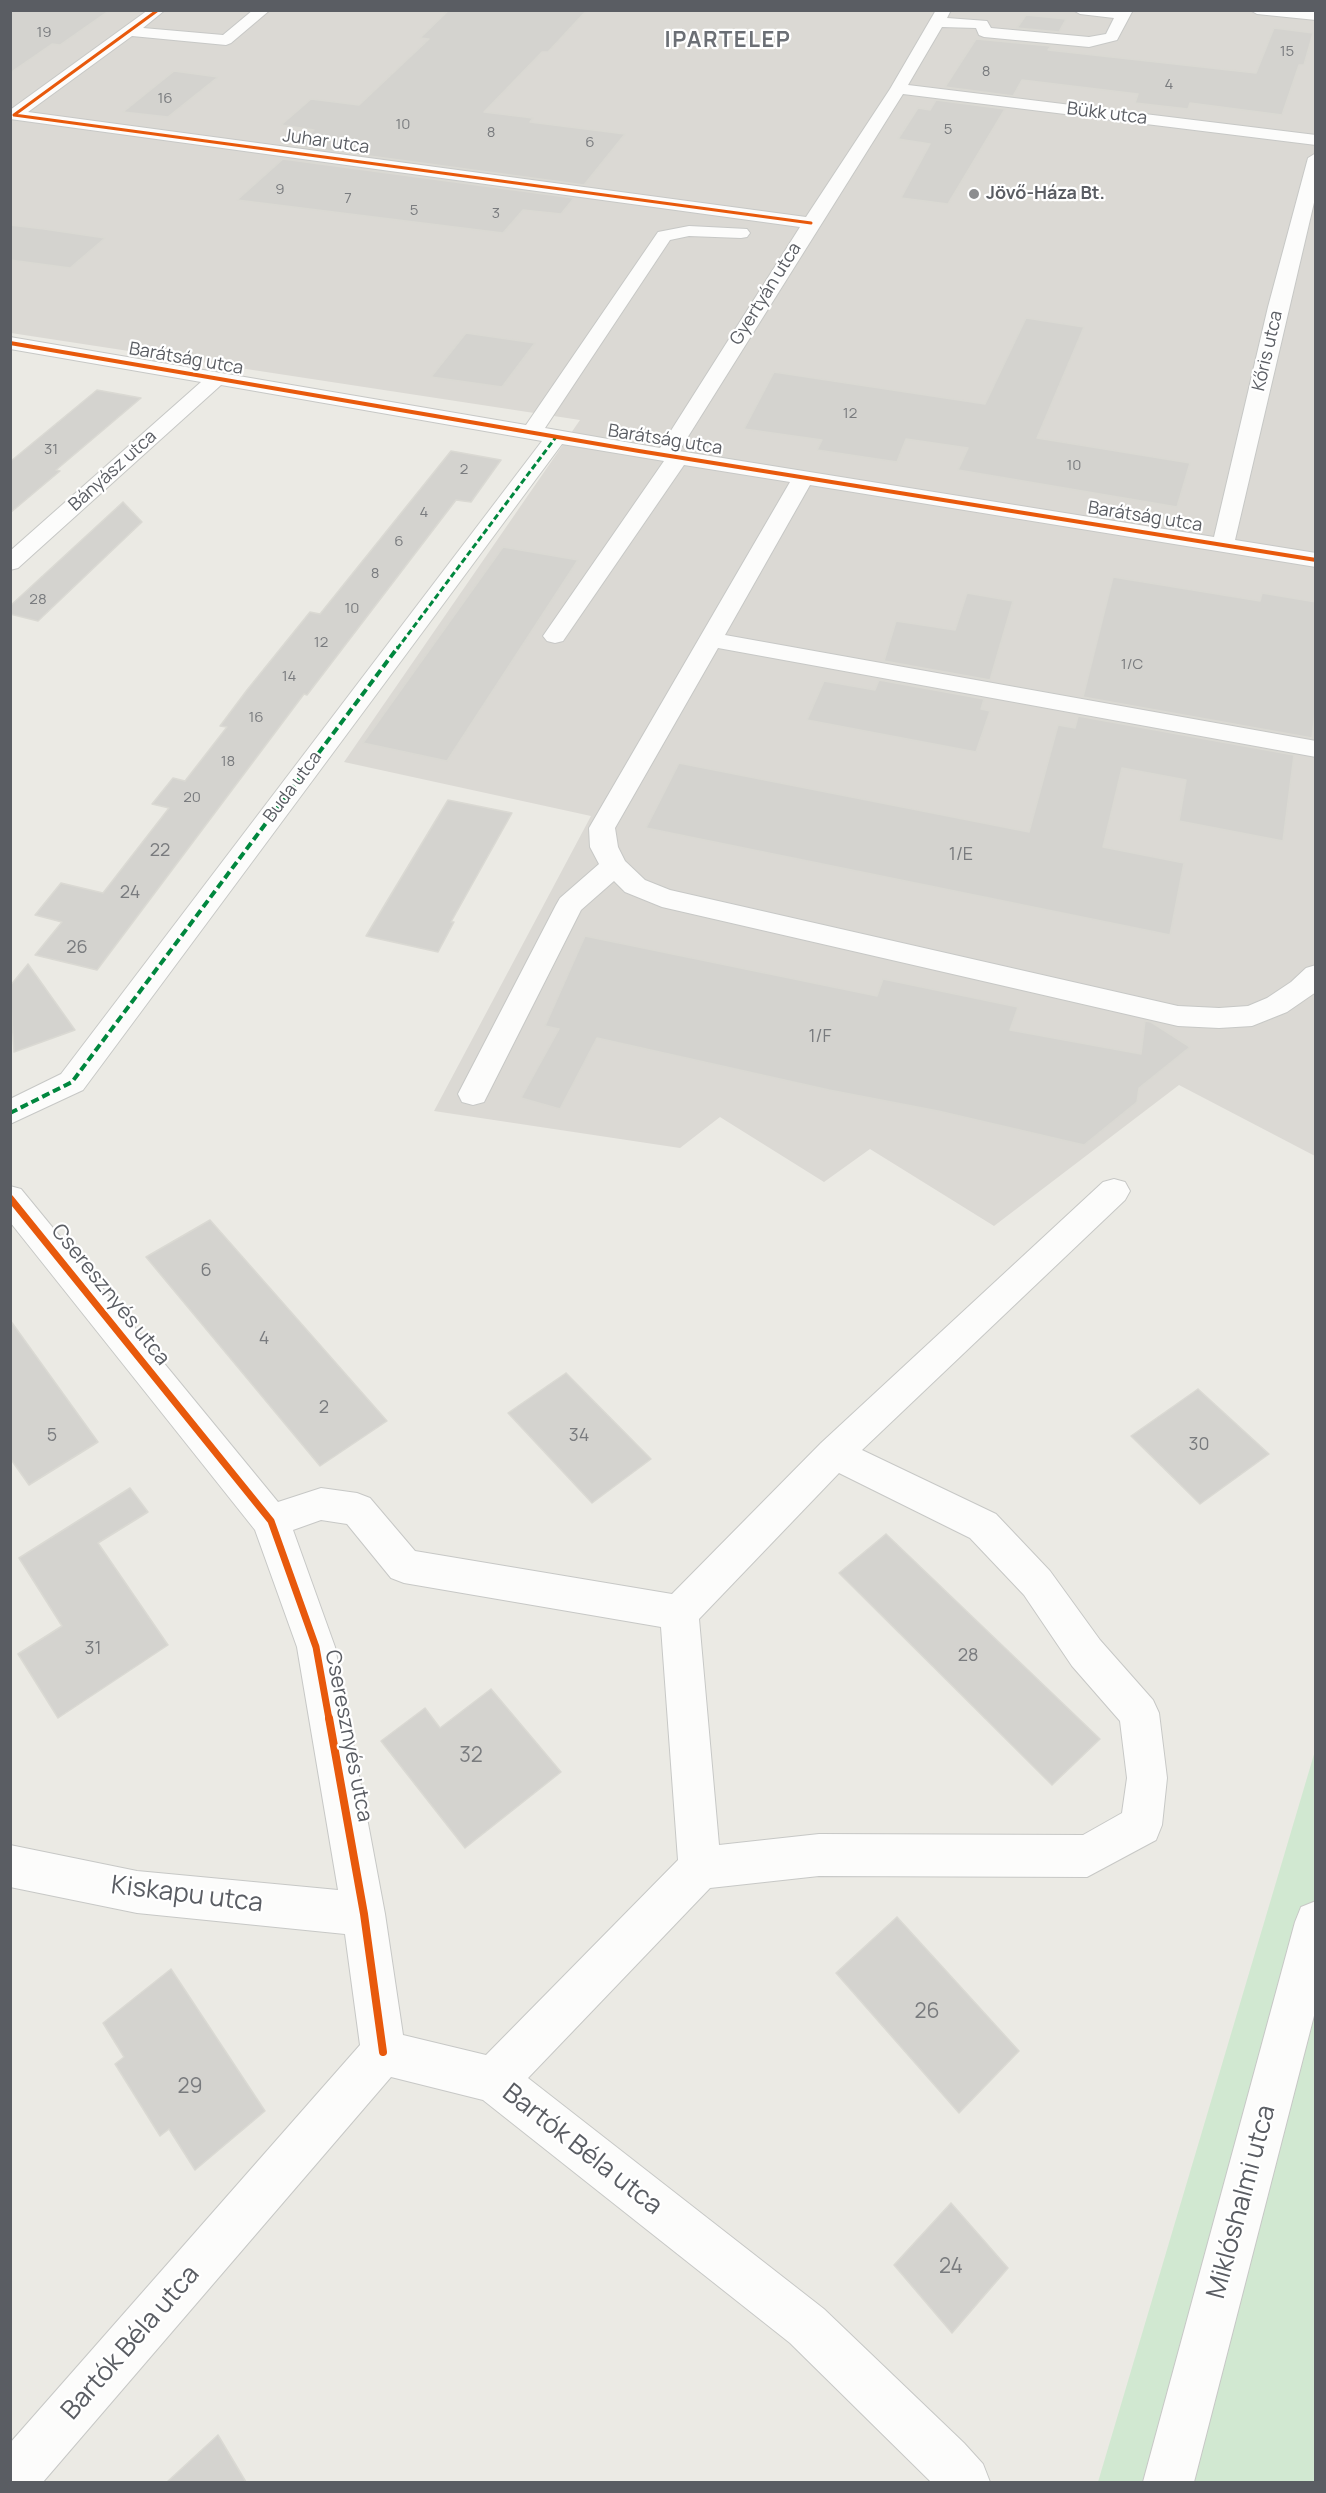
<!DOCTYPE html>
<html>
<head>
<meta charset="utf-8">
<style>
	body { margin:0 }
	#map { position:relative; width:1326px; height:2493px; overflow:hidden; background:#ebeae4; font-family:Manrope,sans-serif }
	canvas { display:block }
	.frame { position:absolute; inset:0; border:12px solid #5a5d63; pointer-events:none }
</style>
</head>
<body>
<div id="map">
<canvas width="1326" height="2493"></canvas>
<div class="frame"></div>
</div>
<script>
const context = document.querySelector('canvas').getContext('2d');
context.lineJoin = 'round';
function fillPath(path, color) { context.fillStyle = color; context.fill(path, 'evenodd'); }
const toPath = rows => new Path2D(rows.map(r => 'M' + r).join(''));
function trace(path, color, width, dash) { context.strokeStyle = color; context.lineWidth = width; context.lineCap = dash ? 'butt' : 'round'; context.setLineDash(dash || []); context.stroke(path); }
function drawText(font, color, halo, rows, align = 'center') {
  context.font = font + ' Manrope,sans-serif'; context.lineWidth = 4.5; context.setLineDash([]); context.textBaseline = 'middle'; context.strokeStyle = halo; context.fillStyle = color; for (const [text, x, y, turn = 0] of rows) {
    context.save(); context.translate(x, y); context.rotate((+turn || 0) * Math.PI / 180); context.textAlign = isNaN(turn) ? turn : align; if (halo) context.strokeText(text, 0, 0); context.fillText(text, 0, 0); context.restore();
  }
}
fillPath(toPath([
	[1298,10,1315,12,1315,1156,1179,1085,994,1226,870,1149,824,1182,720,1117,680,1148,434,1111,591,816,344,762,580,420,11,333,11,11]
]), '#dbd9d4');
fillPath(toPath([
	[1315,1751,1315,2482,1098,2482]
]), '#d1e8d1');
const building = toPath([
	[10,10,110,10,60,45,52,44,10,73,10,10],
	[449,10,587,10,548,52,542,52,484,112,533,118,530,122,625,134,584,185,296,146,314,130,281,125,311,99,359,105,429,39,420,38,449,10],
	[1026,15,1066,19,1059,32,1017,28,1026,15],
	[1274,28,1313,33,1304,65,1299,65,1282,115,1190,103,1188,109,1135,103,1138,94,1022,80,1013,96,945,87,976,39,1051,46,1048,50,1256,73,1274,28],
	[174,71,218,77,168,117,123,112,174,71],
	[936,100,1005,109,948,204,901,198,930,144,898,139,918,108,930,110,936,100],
	[283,159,574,198,561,214,523,210,503,233,237,200,283,159],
	[10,225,44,229,105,238,70,268,10,260,10,225],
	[1026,318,1084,327,1037,438,1190,463,1177,507,958,470,968,448,906,439,897,462,817,450,822,440,744,429,774,372,985,404,1026,318],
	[466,333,535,343,502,387,431,377,466,333],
	[97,390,141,398,56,470,60,471,10,513,11,461,97,390],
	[451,451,501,460,471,502,456,500,307,695,304,694,97,970,35,955,62,922,35,915,61,883,103,893,169,808,152,804,173,778,185,781,227,727,220,726,247,690,310,612,320,614,451,451],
	[123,502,142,522,38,621,10,614,10,606,123,502],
	[503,547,578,560,447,761,363,743,503,547],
	[1113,577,1260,601,1262,593,1316,602,1316,704,1312,738,1083,697,1113,577],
	[967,593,1013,601,990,680,884,661,896,621,955,630,967,593],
	[879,680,984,699,981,709,990,711,976,752,807,720,824,681,875,690,879,680],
	[1078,716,1294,755,1283,841,1179,821,1186,780,1122,768,1103,847,1184,863,1170,935,646,828,679,763,1029,832,1058,725,1075,728,1078,716],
	[448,800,512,813,451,922,454,922,438,952,366,936,448,800],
	[585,936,877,996,883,979,1018,1007,1010,1030,1141,1054,1145,1021,1151,1022,1190,1047,1139,1088,1137,1102,1084,1145,938,1111,829,1090,597,1038,560,1109,521,1098,559,1029,545,1026,585,936],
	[28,964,75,1030,14,1052,10,986,28,964],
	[210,1220,387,1421,320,1466,146,1257,210,1220],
	[10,1320,98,1442,29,1485,10,1458,10,1320],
	[566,1373,651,1459,592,1503,508,1413,566,1373],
	[1198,1389,1269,1454,1200,1504,1131,1436,1198,1389],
	[130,1488,148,1512,98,1543,168,1645,58,1718,18,1654,62,1626,19,1558,130,1488],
	[886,1534,1100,1739,1052,1785,839,1573,886,1534],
	[491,1689,561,1772,465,1848,381,1741,425,1708,440,1728,491,1689],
	[897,1917,1019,2051,959,2113,836,1973,897,1917],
	[171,1969,265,2111,195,2170,169,2129,160,2136,115,2064,124,2057,103,2023,171,1969],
	[951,2203,1008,2268,952,2333,894,2265,951,2203],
	[218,2435,246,2482,167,2482,218,2435]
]);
fillPath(building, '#d4d3cf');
trace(building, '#dad9d3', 1.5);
const minor = toPath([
	[148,10,165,10,143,28,223,35,253,10,270,10,231,43,226,45,132,36,28,112,806,217,890,89,936,10,951,10,947,18,987,21,991,28,1089,37,1106,34,1114,18,1080,14,1073,10,1133,10,1117,40,1089,47,984,37,979,35,976,28,942,27,908,85,1316,135,1316,145,903,94,679,451,1214,537,1268,307,1308,158,1316,153,1316,194,1235,540,1316,553,1316,567,810,485,725,635,1316,741,1316,757,718,648,615,828,618,847,625,861,645,880,670,890,1178,1006,1219,1008,1248,1006,1267,998,1291,982,1306,968,1316,965,1316,992,1287,1012,1252,1026,1219,1028,1178,1026,662,907,625,892,614,881,581,910,484,1102,473,1105,462,1102,458,1094,556,905,560,898,599,864,590,847,589,828,790,482,684,465,563,641,555,643,547,641,543,636,664,461,562,444,83,1090,10,1124,10,1099,61,1074,542,441,221,385,18,568,10,570,10,551,201,382,10,349,10,337,526,425,658,232,689,226,747,229,750,233,747,237,741,238,689,236,670,240,545,428,660,448,800,227,10,119,10,110,148,10],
	[1250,10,1316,11,1316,20,1257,14,1250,10],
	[1114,1179,1125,1182,1130,1191,1125,1200,862,1450,996,1514,1050,1571,1100,1640,1153,1700,1159,1713,1167,1778,1162,1825,1156,1840,1087,1877,819,1876,710,1888,528,2078,824,2309,964,2443,983,2464,990,2482,931,2482,790,2343,483,2100,391,2077,43,2482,10,2482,10,2443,360,2045,345,1934,137,1913,10,1887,10,1845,137,1871,338,1890,297,1647,255,1530,10,1222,10,1186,21,1189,278,1502,321,1488,357,1493,370,1498,415,1551,672,1594,821,1443,1103,1182,1114,1179],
	[839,1473,970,1538,1024,1595,1072,1666,1120,1721,1127,1778,1122,1813,1083,1835,819,1834,719,1845,699,1619,839,1473],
	[321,1520,347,1524,391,1578,404,1583,661,1627,678,1860,486,2055,403,2035,385,1914,335,1647,293,1530,321,1520],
	[1316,1901,1316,2008,1194,2482,1143,2482,1295,1922,1301,1907,1316,1901]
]);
trace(minor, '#c7c8c6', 2);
fillPath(minor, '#fcfcfb');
trace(toPath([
	[397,649,556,437]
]), '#00873e', 3, [6, 3]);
trace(toPath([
	[10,1113,72,1082,398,647]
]), '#00873e', 4, [8, 4]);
trace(toPath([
	[158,10,14,115,811,223]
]), '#e8590c', 3);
trace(toPath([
	[10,343,639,451,1316,560]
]), '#e8590c', 4);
trace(toPath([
	[10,1198,271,1521,316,1647,329,1719]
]), '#e8590c', 7);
trace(toPath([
	[329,1718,364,1914,383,2052]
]), '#e8590c', 8);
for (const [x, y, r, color] of [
	[974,194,6,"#8d8e90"]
]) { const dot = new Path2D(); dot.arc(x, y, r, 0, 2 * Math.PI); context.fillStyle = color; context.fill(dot); trace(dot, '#fff', 2); }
drawText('15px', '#797b7e', null, [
	["19",44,33],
	["15",1287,52],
	["8",986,72],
	["4",1169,85],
	["16",165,99],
	["10",403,125],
	["5",948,130],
	["8",491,133],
	["6",590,143],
	["9",280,190],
	["7",348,199],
	["5",414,211],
	["3",496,214],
	["12",850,414],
	["31",51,450],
	["10",1074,466],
	["2",464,470],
	["4",424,513],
	["6",399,542],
	["8",375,574],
	["28",38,600],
	["10",352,609],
	["12",321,643],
	["1/C",1132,665],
	["14",289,677],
	["16",256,718],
	["18",228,762],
	["20",192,798]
]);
drawText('18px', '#5a5d63', '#fff', [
	["Bükk utca",1107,114,7],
	["Juhar utca",326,142,8],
	["Gyertyán utca",766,294,-58],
	["Kőris utca",1268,351,-77],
	["Barátság utca",186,359,10],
	["Barátság utca",665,440,9],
	["Bányász utca",113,471,-42],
	["Barátság utca",1145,517,9],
	["Buda utca",293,787,-53]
]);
drawText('bold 18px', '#5a5d63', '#fff', [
	["Jövő-Háza Bt.",986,194]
], 'left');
drawText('18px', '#797b7e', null, [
	["22",160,851],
	["1/E",961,855],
	["24",130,893],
	["26",77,948],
	["1/F",820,1037],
	["6",206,1271],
	["4",264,1339],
	["2",324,1408],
	["5",52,1436],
	["34",579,1436],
	["30",1199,1445],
	["31",93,1649],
	["28",968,1656]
]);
drawText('21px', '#5a5d63', '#fff', [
	["Cseresznyés utca",110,1295,51],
	["Cseresznyés utca",348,1736,79]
]);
drawText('21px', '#797b7e', null, [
	["32",471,1756],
	["26",927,2012],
	["29",190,2087],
	["24",951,2267]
]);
context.letterSpacing = '1.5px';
drawText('bold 22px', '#6b6f75', '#fff', [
	["IPARTELEP",728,41]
]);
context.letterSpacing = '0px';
drawText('26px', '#5a5d63', '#fff', [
	["Kiskapu utca",187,1895,7],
	["Bartók Béla utca",582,2150,38],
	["Miklóshalmi utca",1242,2202,-75],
	["Bartók Béla utca",131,2343,-49]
]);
</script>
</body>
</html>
